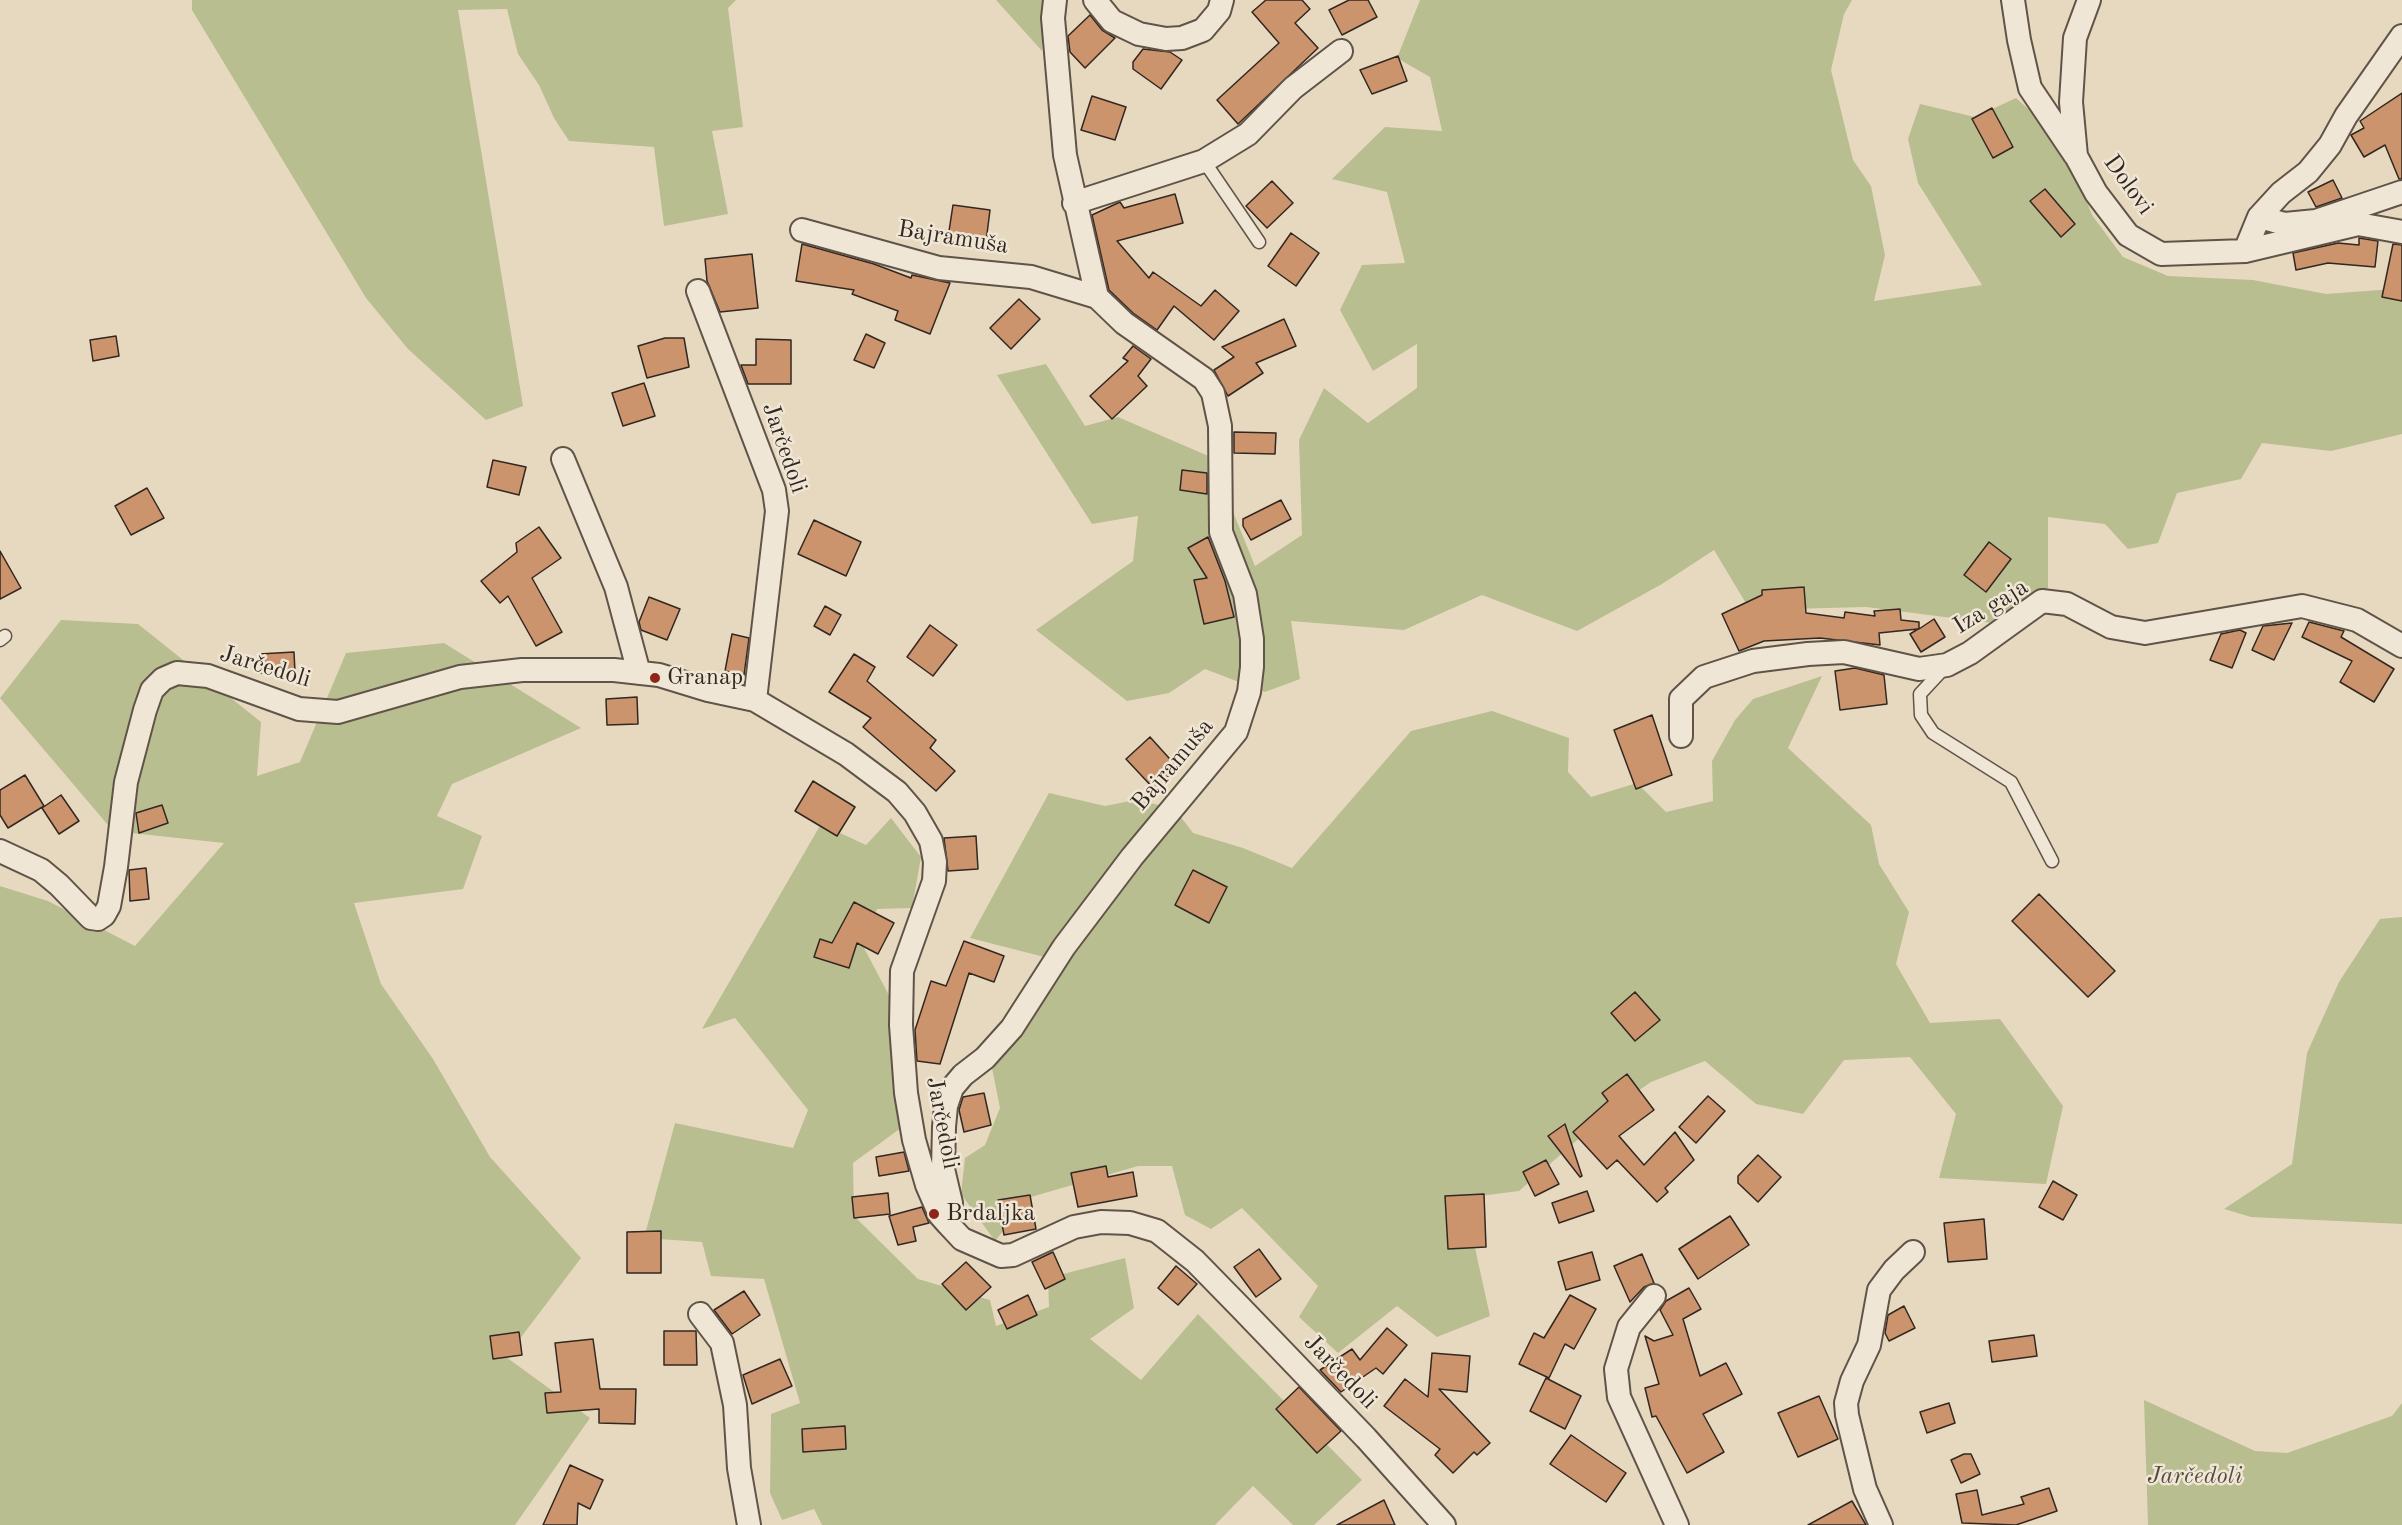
<!DOCTYPE html>
<html>
<head>
<meta charset="utf-8">
<style>
	body { margin:0 }
	canvas { display:block; background:#e7d9bf }
</style>
</head>
<body>
<canvas width="2402" height="1525"></canvas>
<script>
const context = document.querySelector('canvas').getContext('2d');
context.lineJoin = 'round';
function fillPath(path, color) { context.fillStyle = color; context.fill(path, 'evenodd'); }
const toPath = rows => new Path2D(rows.map(r => 'M' + r).join(''));
function trace(path, color, width, dash) { context.strokeStyle = color; context.lineWidth = width; context.lineCap = dash ? 'butt' : 'round'; context.setLineDash(dash || []); context.stroke(path); }
function drawText(font, color, halo, rows, align = 'center') {
  context.font = font + ' "Old Standard TT",serif'; context.lineWidth = 5; context.setLineDash([]); context.textBaseline = 'middle'; context.strokeStyle = halo; context.fillStyle = color; for (const [text, x, y, turn = 0] of rows) {
    context.save(); context.translate(x, y); context.rotate((+turn || 0) * Math.PI / 180); context.textAlign = isNaN(turn) ? turn : align; if (halo) context.strokeText(text, 0, 0); context.fillText(text, 0, 0); context.restore();
  }
}
fillPath(toPath([
	[192,0,736,0,728,8,743,127,712,131,728,214,664,226,654,147,569,141,554,118,539,85,518,54,507,9,458,10,523,406,486,420,408,349,366,298,192,10],
	[996,0,1043,0,1042,51],
	[1420,0,1852,0,1844,14,1831,70,1853,160,1871,186,1885,255,1874,301,1982,285,1918,183,1908,139,1920,104,1975,117,2016,98,2063,140,2092,215,2123,257,2168,276,2253,280,2326,294,2393,289,2402,295,2402,434,2331,451,2262,443,2241,479,2177,493,2158,543,2128,549,2105,524,2048,517,2048,588,1992,623,1866,607,1750,610,1714,550,1662,584,1577,631,1482,595,1404,630,1291,621,1300,679,1265,692,1205,669,1169,693,1127,701,1036,630,1133,561,1138,516,1092,524,997,375,1046,364,1085,426,1118,417,1220,461,1231,507,1255,566,1302,535,1299,440,1324,388,1368,423,1417,388,1417,344,1373,371,1340,310,1362,265,1405,263,1387,192,1332,179,1385,127,1442,131,1430,77,1397,58],
	[61,620,138,624,261,722,257,776,300,762,346,653,444,643,581,728,452,784,437,816,482,836,463,889,354,903,381,984,433,1059,490,1157,581,1258,506,1357,590,1418,515,1525,0,1525,0,886,48,901,135,946,224,843,113,831,0,698],
	[1822,676,1788,748,1871,825,1879,864,1909,912,1896,964,1930,1023,2000,1019,2063,1106,2046,1184,1939,1178,1956,1114,1910,1057,1844,1060,1803,1114,1756,1104,1705,1061,1651,1082,1615,1107,1519,1191,1464,1198,1490,1316,1437,1337,1397,1306,1338,1353,1299,1317,1318,1286,1242,1208,1211,1229,1185,1215,1172,1166,1138,1166,1031,1197,995,1241,961,1194,965,1158,985,1145,1000,1108,987,1043,1060,961,970,938,1049,793,1105,806,1135,800,1174,808,1193,833,1243,848,1292,868,1411,731,1492,711,1569,738,1568,772,1591,797,1637,783,1666,812,1713,801,1712,761,1735,720,1753,699],
	[891,818,921,857,912,908,877,909,863,946,892,1001,905,1125,853,1163,854,1216,918,1279,990,1300,996,1326,1049,1307,1048,1278,1125,1258,1134,1308,1090,1339,1141,1380,1198,1314,1362,1480,1314,1525,1293,1525,1253,1486,1215,1525,822,1525,814,1509,782,1520,770,1493,771,1414,800,1403,764,1279,711,1276,702,1242,644,1238,675,1123,793,1148,808,1110,735,1018,702,1029,821,824,866,845],
	[2402,917,2402,1224,2251,1217,2224,1209,2292,1164,2307,1053,2339,982,2380,919],
	[2144,1400,2255,1451,2287,1453,2392,1416,2402,1403,2402,1525,2148,1525]
]), '#b9be90');
const building = toPath([
	[1266,0,1302,0,1310,9,1295,23,1318,48,1238,124,1217,100,1279,43,1252,12,1266,0],
	[1349,0,1368,0,1377,17,1342,35,1329,10,1349,0],
	[1090,15,1102,30,1115,38,1085,68,1070,52,1068,36,1090,15],
	[1143,49,1170,52,1182,60,1161,89,1133,69,1133,62,1143,49],
	[1398,56,1407,81,1372,94,1360,70,1398,56],
	[2402,93,2402,179,2399,179,2385,145,2364,157,2351,135,2364,128,2360,121,2402,93],
	[1092,96,1126,107,1115,140,1081,130,1092,96],
	[1992,108,2013,147,1993,158,1972,119,1992,108],
	[2333,180,2342,198,2316,207,2308,192,2333,180],
	[1272,181,1293,203,1267,228,1246,206,1272,181],
	[2045,189,2075,224,2061,237,2030,201,2045,189],
	[1175,194,1183,223,1117,241,1149,278,1153,272,1201,306,1215,290,1239,311,1214,340,1174,306,1157,330,1133,313,1109,290,1092,215,1120,202,1124,208,1175,194],
	[953,205,990,210,985,250,947,244,953,205],
	[1291,233,1319,253,1296,286,1268,266,1291,233],
	[2359,238,2378,241,2375,267,2328,263,2296,270,2293,253,2338,243,2359,245,2359,238],
	[802,244,874,264,911,278,912,275,950,283,930,334,895,320,898,311,852,294,854,290,796,281,802,244],
	[2393,244,2402,245,2402,301,2382,297,2393,244],
	[752,254,758,308,720,312,707,281,705,259,752,254],
	[1019,299,1040,319,1011,349,990,328,1019,299],
	[1284,319,1296,346,1256,363,1263,373,1228,396,1214,370,1234,357,1222,347,1284,319],
	[866,334,885,343,874,368,854,360,866,334],
	[116,336,119,356,93,361,90,340,116,336],
	[665,338,684,338,689,367,647,378,638,346,665,338],
	[756,339,791,340,791,384,748,384,741,365,756,365,756,339],
	[1133,346,1151,359,1138,376,1147,386,1112,419,1090,396,1128,361,1123,358,1133,346],
	[644,383,655,416,623,426,612,393,644,383],
	[1234,432,1276,433,1275,454,1234,453,1234,432],
	[493,460,526,467,519,495,487,487,493,460],
	[1182,470,1207,473,1207,494,1180,490,1182,470],
	[147,488,164,518,131,535,115,506,147,488],
	[1281,500,1291,519,1251,540,1243,526,1243,519,1281,500],
	[814,520,861,542,846,576,798,554,814,520],
	[539,527,561,558,532,578,562,632,536,646,508,596,500,603,481,581,517,552,516,543,539,527],
	[1208,537,1225,581,1234,617,1204,624,1194,580,1207,578,1188,548,1208,537],
	[1989,542,2011,559,1986,592,1964,575,1989,542],
	[0,551,21,588,0,599,0,551],
	[1804,587,1806,613,1844,618,1845,612,1875,616,1874,611,1900,609,1901,620,1919,622,1919,629,1934,619,1945,637,1921,652,1910,634,1918,629,1879,633,1880,645,1820,638,1764,641,1739,651,1722,614,1762,595,1762,590,1804,587],
	[649,597,680,609,667,640,641,630,639,622,649,597],
	[825,606,841,615,830,635,814,626,825,606],
	[2309,622,2344,631,2341,637,2394,669,2374,702,2340,682,2352,661,2302,637,2309,622],
	[2292,623,2274,660,2252,650,2263,626,2292,623],
	[930,625,957,645,933,676,907,657,930,625],
	[2240,630,2246,633,2232,668,2210,660,2221,634,2240,630],
	[732,634,749,638,744,675,725,671,732,634],
	[294,652,295,672,261,673,259,654,294,652],
	[854,654,875,667,867,681,936,740,930,748,955,771,936,791,863,727,871,718,829,692,854,654],
	[1855,668,1884,675,1887,704,1840,710,1835,671,1855,668],
	[637,697,638,724,607,725,606,699,637,697],
	[1652,715,1672,775,1636,789,1614,730,1652,715],
	[1150,737,1178,768,1154,789,1126,759,1150,737],
	[25,775,44,806,8,828,0,815,0,790,25,775],
	[813,781,855,807,837,836,795,811,813,781],
	[61,795,79,821,59,834,42,808,61,795],
	[162,805,168,823,139,833,136,813,162,805],
	[976,836,978,869,948,871,944,838,976,836],
	[146,868,149,899,130,901,129,870,146,868],
	[1193,870,1227,887,1209,923,1175,905,1193,870],
	[2039,894,2115,971,2088,997,2012,921,2039,894],
	[854,902,894,923,878,954,857,943,849,968,814,957,820,939,832,943,854,902],
	[964,941,1004,956,994,982,969,973,940,1064,917,1061,915,1030,931,981,946,986,964,941],
	[1635,992,1660,1020,1635,1041,1611,1013,1635,992],
	[1627,1074,1654,1110,1619,1136,1644,1165,1675,1132,1694,1160,1665,1188,1668,1192,1657,1202,1617,1160,1607,1169,1573,1132,1608,1101,1602,1093,1627,1074],
	[984,1093,991,1125,964,1132,959,1110,963,1097,984,1093],
	[1708,1096,1725,1111,1696,1143,1679,1127,1708,1096],
	[1565,1124,1582,1176,1580,1177,1548,1136,1565,1124],
	[904,1152,909,1171,879,1176,876,1157,904,1152],
	[1758,1155,1781,1177,1758,1202,1738,1183,1738,1176,1758,1155],
	[1546,1160,1559,1184,1535,1196,1523,1172,1546,1160],
	[1106,1166,1108,1177,1133,1172,1137,1196,1078,1207,1071,1173,1106,1166],
	[2053,1181,2077,1195,2063,1220,2039,1207,2053,1181],
	[1587,1191,1594,1211,1559,1223,1552,1203,1587,1191],
	[888,1193,890,1214,854,1218,852,1197,888,1193],
	[1484,1194,1486,1247,1448,1249,1445,1196,1484,1194],
	[1030,1195,1036,1229,1004,1235,998,1200,1030,1195],
	[922,1207,929,1223,913,1227,916,1241,898,1245,889,1216,922,1207],
	[1730,1216,1749,1245,1698,1279,1679,1249,1730,1216],
	[1984,1219,1987,1259,1948,1262,1944,1223,1984,1219],
	[661,1231,661,1273,627,1273,627,1232,661,1231],
	[1259,1249,1281,1279,1256,1297,1234,1267,1259,1249],
	[1053,1252,1065,1279,1045,1289,1032,1262,1053,1252],
	[1592,1252,1600,1280,1566,1290,1558,1262,1592,1252],
	[1642,1254,1654,1283,1644,1287,1630,1302,1614,1266,1642,1254],
	[966,1262,991,1287,966,1310,942,1284,966,1262],
	[1176,1266,1197,1284,1178,1305,1158,1288,1176,1266],
	[1689,1288,1701,1309,1683,1319,1700,1376,1726,1363,1742,1394,1703,1414,1724,1452,1687,1473,1656,1416,1652,1417,1645,1388,1659,1384,1645,1336,1654,1341,1673,1335,1660,1310,1666,1301,1689,1288],
	[744,1291,760,1315,732,1334,714,1310,744,1291],
	[1028,1295,1037,1315,1007,1329,998,1310,1028,1295],
	[1570,1295,1596,1309,1574,1349,1565,1344,1549,1378,1519,1364,1534,1333,1544,1338,1570,1295],
	[1904,1306,1915,1328,1889,1341,1885,1333,1888,1315,1904,1306],
	[1387,1328,1407,1345,1383,1374,1376,1368,1341,1392,1320,1370,1352,1349,1360,1360,1387,1328],
	[664,1331,696,1331,697,1365,664,1365,664,1331],
	[519,1332,522,1355,493,1359,490,1336,519,1332],
	[2034,1335,2037,1356,1992,1362,1989,1341,2034,1335],
	[593,1339,600,1389,636,1389,635,1424,599,1423,599,1409,547,1413,545,1393,561,1392,555,1343,593,1339],
	[1432,1353,1470,1356,1467,1392,1439,1389,1490,1443,1477,1455,1474,1452,1453,1473,1435,1455,1440,1449,1384,1406,1405,1379,1428,1397,1432,1353],
	[780,1359,792,1386,752,1404,743,1375,780,1359],
	[1546,1378,1581,1396,1565,1429,1530,1411,1546,1378],
	[1299,1387,1341,1431,1317,1453,1276,1409,1299,1387],
	[1819,1396,1838,1439,1798,1457,1778,1413,1819,1396],
	[1949,1403,1955,1423,1927,1433,1920,1412,1949,1403],
	[845,1426,846,1449,803,1452,802,1429,845,1426],
	[1571,1435,1626,1473,1606,1502,1550,1464,1571,1435],
	[1964,1454,1971,1454,1980,1474,1961,1483,1951,1460,1964,1454],
	[570,1465,603,1480,590,1509,578,1503,577,1525,543,1525,570,1465],
	[2049,1488,2057,1511,2016,1525,1962,1523,1956,1494,1977,1490,1982,1515,2024,1504,2021,1497,2049,1488],
	[1384,1500,1395,1525,1337,1525,1384,1500],
	[1852,1501,1866,1525,1808,1525,1852,1501]
]);
fillPath(building, '#cb946d');
trace(building, '#332721', 1.5);
const service = toPath([
	[1204,161,1259,242],
	[0,640,5,636],
	[1946,666,1920,694,1921,715,1933,733,2011,782,2052,861]
]);
const minor = toPath([
	[1095,0,1112,21,1139,34,1166,39,1182,38,1203,30,1219,11,1222,0],
	[2013,0,2019,40,2030,88,2075,155],
	[2089,0,2075,38,2071,102,2076,156,2096,193,2128,235,2161,254,2245,251,2358,224,2402,232],
	[1074,203,1204,161,1248,134,1293,88,1341,51],
	[2259,217,2285,224,2316,221,2402,192],
	[802,230,939,268,1031,277,1097,297],
	[2245,251,2259,217,2281,193,2308,172,2330,145,2346,116,2402,36],
	[698,291,774,490,777,511,755,700],
	[563,459,616,587,639,673],
	[1681,736,1681,699,1704,677,1753,661,1808,654,1844,652,1919,669,1947,665,1970,653,2042,601,2067,604,2111,627,2145,633,2302,606,2357,620,2402,646],
	[0,851,41,870,59,885,91,918,98,919,104,915,109,906,116,867,126,782,145,710,152,690,163,679,177,673,208,676,299,709,338,712,460,677,522,670,614,670,659,675,708,690,755,700,846,754,897,792,915,813,931,841,935,862,934,881,902,971,901,1025,906,1093,914,1140,927,1185,940,1215,948,1224,962,1239,1001,1256,1013,1255,1074,1227,1101,1222,1130,1223,1157,1231,1195,1261,1240,1307,1366,1438,1444,1525],
	[948,1224,951,1203,943,1169,944,1127,946,1106,952,1088,963,1075,985,1058,1012,1028,1064,947,1132,857,1236,732,1249,692,1252,667,1252,639,1245,594,1221,532,1220,426,1213,393,1204,379,1124,323,1097,297,1065,155,1053,18,1055,0],
	[1654,1296,1629,1327,1616,1369,1619,1397,1677,1525],
	[700,1314,722,1343,735,1405,739,1468,749,1525],
	[1881,1525,1865,1489,1847,1415,1846,1403,1852,1381,1869,1345,1879,1290,1894,1270,1913,1252]
]);
trace(service, '#605448', 15);
trace(minor, '#605448', 26);
trace(service, '#efe6d5', 12);
trace(minor, '#efe6d5', 22);
for (const [x, y, r, color] of [
	[655,678,6,"#8f2418"],
	[934,1214,6,"#8f2418"]
]) { const dot = new Path2D(); dot.arc(x, y, r, 0, 2 * Math.PI); context.fillStyle = color; context.fill(dot); trace(dot, '#efe6d5', 2); }
drawText('24px', '#332721', '#efe6d5', [
	["Dolovi",2128,185,54],
	["Bajramuša",953,238,9],
	["Jarčedoli",784,448,71],
	["Iza gaja",1991,607,-32],
	["Jarčedoli",265,667,17],
	["Bajramuša",1173,765,-50],
	["Jarčedoli",942,1123,79],
	["Jarčedoli",1340,1372,46]
]);
drawText('24px', '#332721', '#efe6d5', [
	["Granap",667,678],
	["Brdaljka",946,1214]
], 'left');
drawText('italic 24px', '#544d3d', '#efe6d5', [
	["Jarčedoli",2195,1477]
]);
</script>
</body>
</html>
